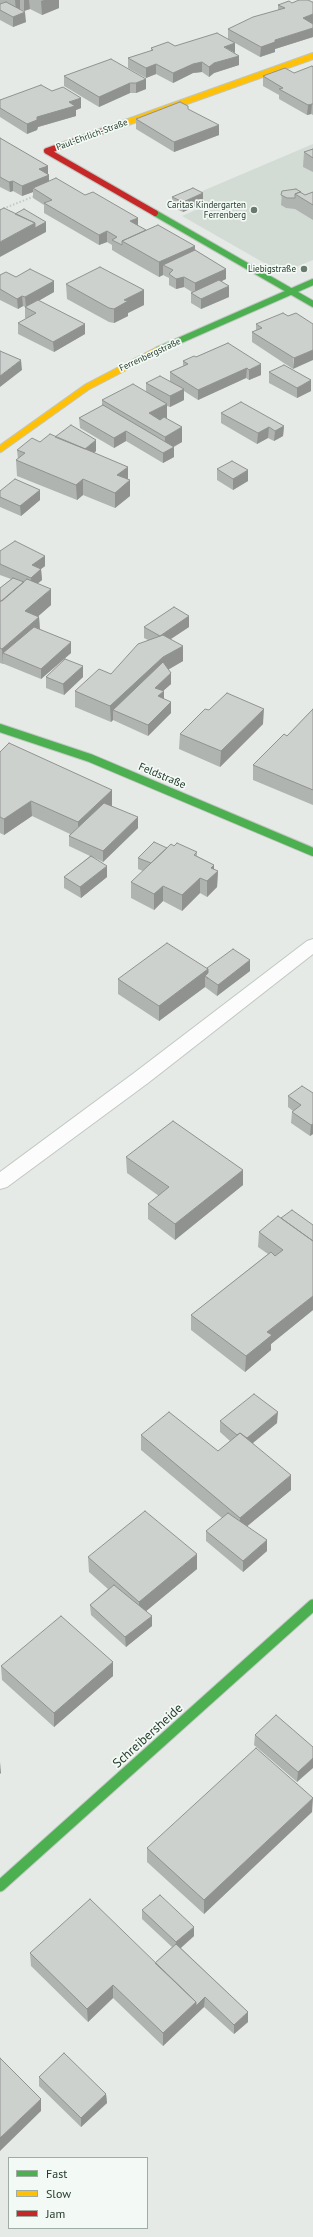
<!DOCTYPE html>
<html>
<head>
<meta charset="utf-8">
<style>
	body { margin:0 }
	#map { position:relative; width:313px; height:2237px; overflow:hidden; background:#e5eae6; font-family:"PT Sans",sans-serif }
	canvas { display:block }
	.legend { position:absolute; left:8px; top:2157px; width:140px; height:72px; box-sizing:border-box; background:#f3f9f4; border:1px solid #a0ada5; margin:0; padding:5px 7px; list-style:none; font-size:12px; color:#243c2e }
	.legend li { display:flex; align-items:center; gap:8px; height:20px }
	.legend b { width:20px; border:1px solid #a0ada5 }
</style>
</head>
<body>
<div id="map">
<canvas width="313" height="2237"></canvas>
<ul class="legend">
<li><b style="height:5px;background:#4caf50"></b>Fast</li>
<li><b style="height:5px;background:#ffc107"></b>Slow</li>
<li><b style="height:5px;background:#c62828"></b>Jam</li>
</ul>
</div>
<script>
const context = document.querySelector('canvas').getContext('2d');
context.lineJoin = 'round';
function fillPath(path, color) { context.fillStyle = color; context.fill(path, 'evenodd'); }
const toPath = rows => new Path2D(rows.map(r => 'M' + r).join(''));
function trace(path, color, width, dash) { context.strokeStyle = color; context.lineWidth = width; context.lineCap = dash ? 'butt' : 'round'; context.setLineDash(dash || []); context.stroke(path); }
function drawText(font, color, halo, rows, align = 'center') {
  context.font = font + ' "PT Sans",sans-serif'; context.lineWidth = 3.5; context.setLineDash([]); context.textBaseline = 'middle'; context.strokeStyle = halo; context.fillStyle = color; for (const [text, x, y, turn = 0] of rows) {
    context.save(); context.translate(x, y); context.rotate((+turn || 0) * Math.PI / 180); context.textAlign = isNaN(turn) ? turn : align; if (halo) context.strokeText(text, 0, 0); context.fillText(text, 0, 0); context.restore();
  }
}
fillPath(toPath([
	[313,144,313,260,291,269,266,264,182,216,209,204,193,195]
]), '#d3dbd5');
const lane = toPath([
	[313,939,313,954,148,1083,7,1187,0,1189,0,1172,134,1073,307,941,313,939]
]);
const fastFar2 = toPath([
	[155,213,313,304],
	[158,350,313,282]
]);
const fastFar1 = toPath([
	[0,728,90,758,313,852]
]);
const fast = toPath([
	[0,1886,313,1605]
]);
const slow = toPath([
	[114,127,313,56],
	[0,449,87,387,158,350]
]);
const jam = toPath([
	[114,127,47,151,155,213]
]);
trace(lane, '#c2c7c3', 2);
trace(fastFar2, '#c0c6c1', 8);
trace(fastFar1, '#c0c6c1', 10);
trace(fast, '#c0c6c1', 13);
trace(slow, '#c0c6c1', 8);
trace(jam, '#c0c6c1', 8);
trace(toPath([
	[0,210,35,196]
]), '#c2cac4', 2, [1.5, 2]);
fillPath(lane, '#fbfcfb');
trace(fastFar2, '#4caf50', 6);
trace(fastFar1, '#4caf50', 8);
trace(fast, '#4caf50', 11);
trace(slow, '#ffc107', 6);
trace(jam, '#c62828', 6);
fillPath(toPath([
	[0,0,59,0,59,8,42,15,30,9,24,11,20,9,26,22,13,27,0,20],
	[312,2,313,2,313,37,275,49,275,52,260,57,228,39,228,29,278,10,278,5,292,3],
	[175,46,235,53,239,65,214,73,209,77,202,72,193,73,173,83,156,74,146,78,128,68,128,58,151,51,151,48],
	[313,67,313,115,311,114,307,115,279,99,279,95,263,86,263,76,294,73],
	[64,76,146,79,146,89,136,93,130,93,99,107,64,86],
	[52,91,81,98,81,108,76,110,76,116,38,127,37,130,27,134,0,117,0,100],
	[188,110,219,135,174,152,136,129,136,119],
	[0,138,48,166,48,174,49,175,49,181,146,230,195,246,195,250,226,269,226,279,221,281,229,297,201,309,191,303,191,293,192,292,184,287,176,289,169,285,169,278,163,275,159,277,122,256,112,250,112,245,107,242,99,245,44,213,44,205,33,198,33,192,22,196,13,191,10,192,0,187],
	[313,149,313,172,303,167,304,152],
	[282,191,301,193,305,195,313,192,313,220,295,209,286,208,281,205],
	[172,197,203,203,183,212,172,207],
	[0,275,54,281,54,292,38,301,85,324,85,334,54,352,18,334,18,323,27,318,25,318,25,307,23,306,18,309,0,300],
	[66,284,144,290,144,305,128,313,128,316,114,323,109,322,67,299],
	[296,313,293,369,252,342,252,332,256,330,256,324,288,316],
	[228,343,261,375,249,380,246,378,198,400,184,391,184,400,170,407,167,406,167,419,182,427,182,442,174,447,174,457,163,463,126,441,114,448,80,428,79,418,102,406,102,400,146,392,146,383,170,381,170,372,183,366,183,361,196,357],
	[269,372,311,391,297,398,269,383],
	[221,413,284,426,283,436,274,441,268,438,257,444,221,423],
	[55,437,96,451,94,453,128,467,128,480,130,496,115,508,83,495,77,500,17,476,16,460,18,459,17,450],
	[217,469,248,481,233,490,217,480],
	[40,490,40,500,21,516,0,507,0,491],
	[0,551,45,556,45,566,41,569,42,580,37,584,51,605,38,616,39,617,40,629,71,653,41,679,4,664,3,664,0,663,0,588,11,579,0,575],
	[189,616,189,627,171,639,183,661,168,670,171,684,163,691,164,699,171,713,148,736,113,720,111,722,75,707,75,691,111,674,148,640,144,638,144,627],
	[83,666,83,677,64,695,46,688,46,677],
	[313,709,313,805,253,780,253,765,287,736],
	[209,710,263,724,220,767,179,749,180,734],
	[0,752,112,790,112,806,138,828,103,862,93,857,107,877,81,898,64,888,64,877,90,856,69,846,69,836,70,834,32,816,4,835,0,833],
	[174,846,197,852,197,856,214,865,214,870,218,871,217,887,207,897,200,893,182,911,163,901,154,910,131,898,131,882,143,871,138,869,138,858,167,848],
	[250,960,250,971,217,996,205,987,159,1021,118,994,118,979,207,968],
	[313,1093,313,1134,310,1136,291,1123,292,1112,293,1111,288,1107,288,1096],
	[126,1157,243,1170,243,1185,175,1240,148,1219,148,1204,159,1196,127,1173],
	[281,1218,313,1225,313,1310,271,1344,271,1350,245,1372,191,1330,191,1315,268,1254,258,1247,259,1232],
	[220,1421,277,1423,253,1443,291,1490,247,1526,267,1551,243,1572,206,1541,206,1531,222,1518,141,1450,141,1435,218,1451,230,1441,220,1432],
	[88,1557,197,1569,146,1611,152,1626,126,1647,91,1615,90,1605,108,1589,89,1572],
	[113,1662,113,1676,54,1727,2,1680,1,1666],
	[255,1735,313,1747,297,1782,254,1745],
	[312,1812,204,1914,147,1862,147,1848],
	[142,1910,194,1936,181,1948,248,2012,248,2022,234,2034,204,2007,163,2046,113,1998,88,2022,31,1966,30,1953,155,1963,172,1947,142,1919],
	[39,2077,106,2094,107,2103,81,2127,39,2086]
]), '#b0b4b1');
fillPath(toPath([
	[15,0,20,0,20,9,16,11],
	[24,0,29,0,30,9,24,11],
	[44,0,59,0,59,8,42,15,41,1],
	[25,12,26,22,13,27,13,17],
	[313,14,313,24,303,18],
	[313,28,313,37,275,49,275,52,260,57,261,47,275,40],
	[235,43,235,53,224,47],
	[239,56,239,65,214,73,209,77,209,67,214,63],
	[202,62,202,72,193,73,173,83,173,73,193,64],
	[156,64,156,74,146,78,146,68],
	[146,79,146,89,136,93,136,83],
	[130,83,130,93,99,107,99,97],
	[81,98,81,108,76,110,76,116,38,127,37,130,27,134,27,124,37,117,69,102],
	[312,104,311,114,307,115,308,105],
	[219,125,219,135,174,152,174,142],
	[48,166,48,175,49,175,49,185,33,188,33,192,22,196,22,186,39,169],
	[13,181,13,191,10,192,9,182],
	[203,193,203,203,183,212,183,202],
	[138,218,138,228,130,221],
	[46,222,46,232,0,257,0,242,35,223],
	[107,231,107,242,99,245,99,235],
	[195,246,194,261,163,265,163,275,159,277,159,262],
	[226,269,226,279,195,294,195,283],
	[184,277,184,287,176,289,176,279],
	[54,281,54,292,26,308,25,297],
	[229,286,229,297,201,309,201,299],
	[144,290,144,305,128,313,128,316,114,323,114,309,124,300],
	[22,296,23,306,18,309,17,299],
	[85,324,85,334,54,352,53,342],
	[313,350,313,360,293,369,294,358],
	[21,360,22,370,0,387,0,376],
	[261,364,261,375,249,380,249,370],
	[247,368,246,378,198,400,198,390],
	[311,380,311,391,297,398,297,388],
	[184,389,184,400,170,407,170,396],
	[167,404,167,419,149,427,149,413],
	[284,426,283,436,274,441,275,431],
	[182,427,182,442,169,449,174,447,174,457,163,463,163,453,165,452,165,437],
	[269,427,268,438,257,444,258,433],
	[126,431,126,441,114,448,114,438],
	[96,440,96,451,82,462,81,452],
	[128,467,128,482,130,480,130,496,115,508,115,493,117,475],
	[248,470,248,481,233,490,233,479],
	[83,479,83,495,77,500,76,485],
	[40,490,40,500,21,516,20,506],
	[45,556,45,566,41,569,42,580,31,589,31,578,32,565],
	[51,589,51,605,26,627,25,611],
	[189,616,189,627,160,646,160,636],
	[39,617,40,632,3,653,3,664,2,649],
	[71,642,71,653,41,679,41,669],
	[183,646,183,661,162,673,113,710,113,720,111,722,110,706,163,657],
	[83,666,83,677,64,695,63,684],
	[171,673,171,684,155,698,155,688],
	[164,691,164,702,158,696],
	[171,702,171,713,148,736,148,725],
	[264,709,263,724,220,767,221,751],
	[112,790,112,806,78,838,78,822],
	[31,801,32,816,4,835,4,819],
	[138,817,138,828,103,862,103,851],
	[214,865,214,874,218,871,217,887,207,897,207,881,211,868],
	[107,866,107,877,81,898,80,887],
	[200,878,200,893,182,911,182,895],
	[163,886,163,901,154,910,154,894],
	[250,960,250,971,217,996,218,985],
	[208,969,208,979,205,976,205,987,159,1021,159,1006],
	[313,1124,313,1134,310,1136,311,1125],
	[243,1170,243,1185,175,1240,175,1224],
	[313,1296,313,1310,271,1344,271,1350,245,1372,246,1356,267,1332],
	[278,1412,277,1423,243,1451,243,1441],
	[291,1475,291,1490,239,1533,240,1518],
	[267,1540,267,1551,243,1572,243,1561],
	[197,1554,197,1569,139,1617,139,1602],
	[152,1616,152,1626,126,1647,125,1637],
	[113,1662,113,1676,54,1727,54,1713],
	[313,1758,313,1768,297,1782,298,1772],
	[0,1762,1,1773,0,1774],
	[313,1798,312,1812,204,1914,204,1900],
	[194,1927,194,1936,176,1952,176,1942],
	[113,1985,113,1998,88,2022,87,2009],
	[205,1997,204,2007,163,2046,163,2033,196,2002],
	[248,2012,248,2022,234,2034,234,2025],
	[106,2094,107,2103,81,2127,81,2118],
	[41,2099,41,2111,0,2151,0,2138]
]), '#909290');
const building = toPath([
	[299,0,308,0,312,2,313,2,313,14,303,18,313,24,313,28,275,40,275,42,261,47,228,29,253,17,285,8,278,5,289,1,292,3,299,0],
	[6,2,25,12,13,17,0,10,0,4,6,2],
	[217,33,235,43,224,47,239,56,214,63,209,67,202,62,193,64,173,73,156,64,146,68,128,58,153,50,151,48,168,42,175,46,217,33],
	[111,59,146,79,136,83,130,83,99,97,64,76,111,59],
	[312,66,313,67,313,104,312,104,308,105,279,89,283,88,263,76,285,68,294,73,312,66],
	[41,85,52,91,63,87,81,98,69,102,75,106,37,117,37,120,27,124,0,108,0,100,41,85],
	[180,102,188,106,188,109,219,125,174,142,136,119,180,102],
	[0,138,48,166,39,169,49,175,22,186,13,181,9,182,0,177,0,138],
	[313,149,313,158,304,152,313,149],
	[56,178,85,195,93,192,138,218,130,221,146,230,122,241,122,245,112,240,117,237,107,231,99,235,44,203,52,200,33,188,56,178],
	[193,188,203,193,183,202,172,197,193,188],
	[296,189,301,192,300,192,295,194,295,198,287,198,281,195,282,191,296,189],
	[300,192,305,195,313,192,313,205,295,194,300,192],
	[4,208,35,223,0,242,0,210,4,208],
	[24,209,46,222,35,228,35,223,15,214,24,209],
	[158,225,195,246,159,262,122,241,158,225],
	[195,250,226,269,195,283,184,277,176,279,169,274,173,270,163,265,195,250],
	[100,267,144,290,124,300,128,301,114,309,109,308,66,284,100,267],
	[30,269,54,281,25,297,22,296,17,299,0,289,0,275,6,272,16,277,30,269],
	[219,280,229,286,201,299,191,293,219,280],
	[38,300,85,324,53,342,18,323,36,313,25,307,38,300],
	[283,313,288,316,296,313,313,324,313,350,294,358,252,332,262,328,256,324,283,313],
	[228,343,261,364,249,370,247,368,198,390,170,372,188,364,183,361,194,356,196,357,228,343],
	[0,351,21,360,0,376,0,351],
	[284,365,311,380,297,388,269,372,284,365],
	[160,376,184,389,170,396,146,383,160,376],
	[133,384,167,404,149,413,160,420,164,417,182,427,165,437,102,400,133,384],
	[241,402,284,426,275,431,269,427,258,433,221,413,241,402],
	[103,405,174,447,163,453,126,431,114,438,79,418,103,405],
	[71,425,96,440,85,449,55,437,71,425],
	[50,434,128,467,117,475,130,480,115,493,83,479,76,485,16,460,25,453,17,450,32,438,40,442,50,434],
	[232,461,248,470,233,479,217,469,232,461],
	[15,479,40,490,20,506,0,497,0,491,15,479],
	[15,541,45,556,32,565,41,569,31,578,0,564,0,551,15,541],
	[13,578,24,582,2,601,0,600,0,588,13,578],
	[27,579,51,589,25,611,39,617,2,649,0,648,0,602,27,579],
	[174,607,189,616,160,636,144,627,174,607],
	[34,627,71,642,41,669,3,653,34,627],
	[163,635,183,646,163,657,110,706,75,691,99,669,111,674,138,644,163,635],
	[65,659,83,666,63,684,46,677,65,659],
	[163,662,171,673,155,688,164,691,158,696,171,702,148,725,113,710,163,662],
	[227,693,264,709,221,751,180,734,205,709,209,710,227,693],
	[313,709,313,790,253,765,284,734,287,736,313,709],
	[9,743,112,790,78,822,31,801,4,819,0,817,0,752,9,743],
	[104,803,138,817,103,851,69,836,104,803],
	[154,842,167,848,151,863,138,858,154,842],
	[177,843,197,852,194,855,214,865,211,868,218,871,207,881,200,878,182,895,163,886,154,894,131,882,171,844,174,846,177,843],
	[91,856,107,866,80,887,64,877,91,856],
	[167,943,208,969,159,1006,118,979,167,943],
	[233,949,250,960,218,985,205,976,208,973,208,969,207,968,233,949],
	[302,1086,313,1093,313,1124,311,1125,292,1112,301,1105,288,1096,302,1086],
	[173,1121,243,1170,175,1224,148,1204,169,1187,126,1157,173,1121],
	[292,1210,313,1225,313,1241,281,1218,292,1210],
	[278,1216,313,1241,313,1296,267,1332,272,1335,246,1356,191,1315,271,1252,275,1256,283,1250,259,1232,278,1216],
	[254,1394,278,1412,247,1438,240,1433,237,1435,220,1421,254,1394],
	[169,1412,218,1451,240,1433,291,1475,240,1518,141,1435,169,1412],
	[145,1511,197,1554,139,1602,88,1557,145,1511],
	[228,1513,267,1540,243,1561,206,1531,228,1513],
	[114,1585,152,1616,125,1637,90,1605,114,1585],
	[61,1616,113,1662,54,1713,1,1666,61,1616],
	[276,1715,313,1747,313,1758,298,1772,255,1735,276,1715],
	[256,1748,313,1798,204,1900,147,1848,256,1748],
	[160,1895,194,1927,176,1942,142,1910,160,1895],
	[90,1899,196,2002,163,2033,113,1985,87,2009,30,1953,90,1899],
	[176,1944,248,2012,234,2025,205,1997,196,2006,196,2002,155,1963,176,1944],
	[64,2053,106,2094,81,2118,39,2077,64,2053],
	[0,2058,41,2099,0,2138,0,2058]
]);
fillPath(building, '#cdd1ce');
trace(building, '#909290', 1);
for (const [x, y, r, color] of [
	[254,210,4,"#68796e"],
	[304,269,4,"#68796e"]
]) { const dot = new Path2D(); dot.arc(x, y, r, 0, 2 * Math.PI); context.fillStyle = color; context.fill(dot); trace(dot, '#f3f9f4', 1.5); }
drawText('9px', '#243c2e', '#f3f9f4', [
	["Paul-Ehrlich-Straße",92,135,-20],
	["Ferrenbergstraße",150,355,-25]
]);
drawText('9px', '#243c2e', '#f3f9f4', [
	["Caritas Kindergarten",246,205],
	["Ferrenberg",246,215],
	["Liebigstraße",296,269]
], 'right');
drawText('11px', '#243c2e', '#f3f9f4', [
	["Feldstraße",162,776,23]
]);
drawText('13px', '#243c2e', '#f3f9f4', [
	["Schreibersheide",148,1736,-42]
]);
</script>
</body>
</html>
